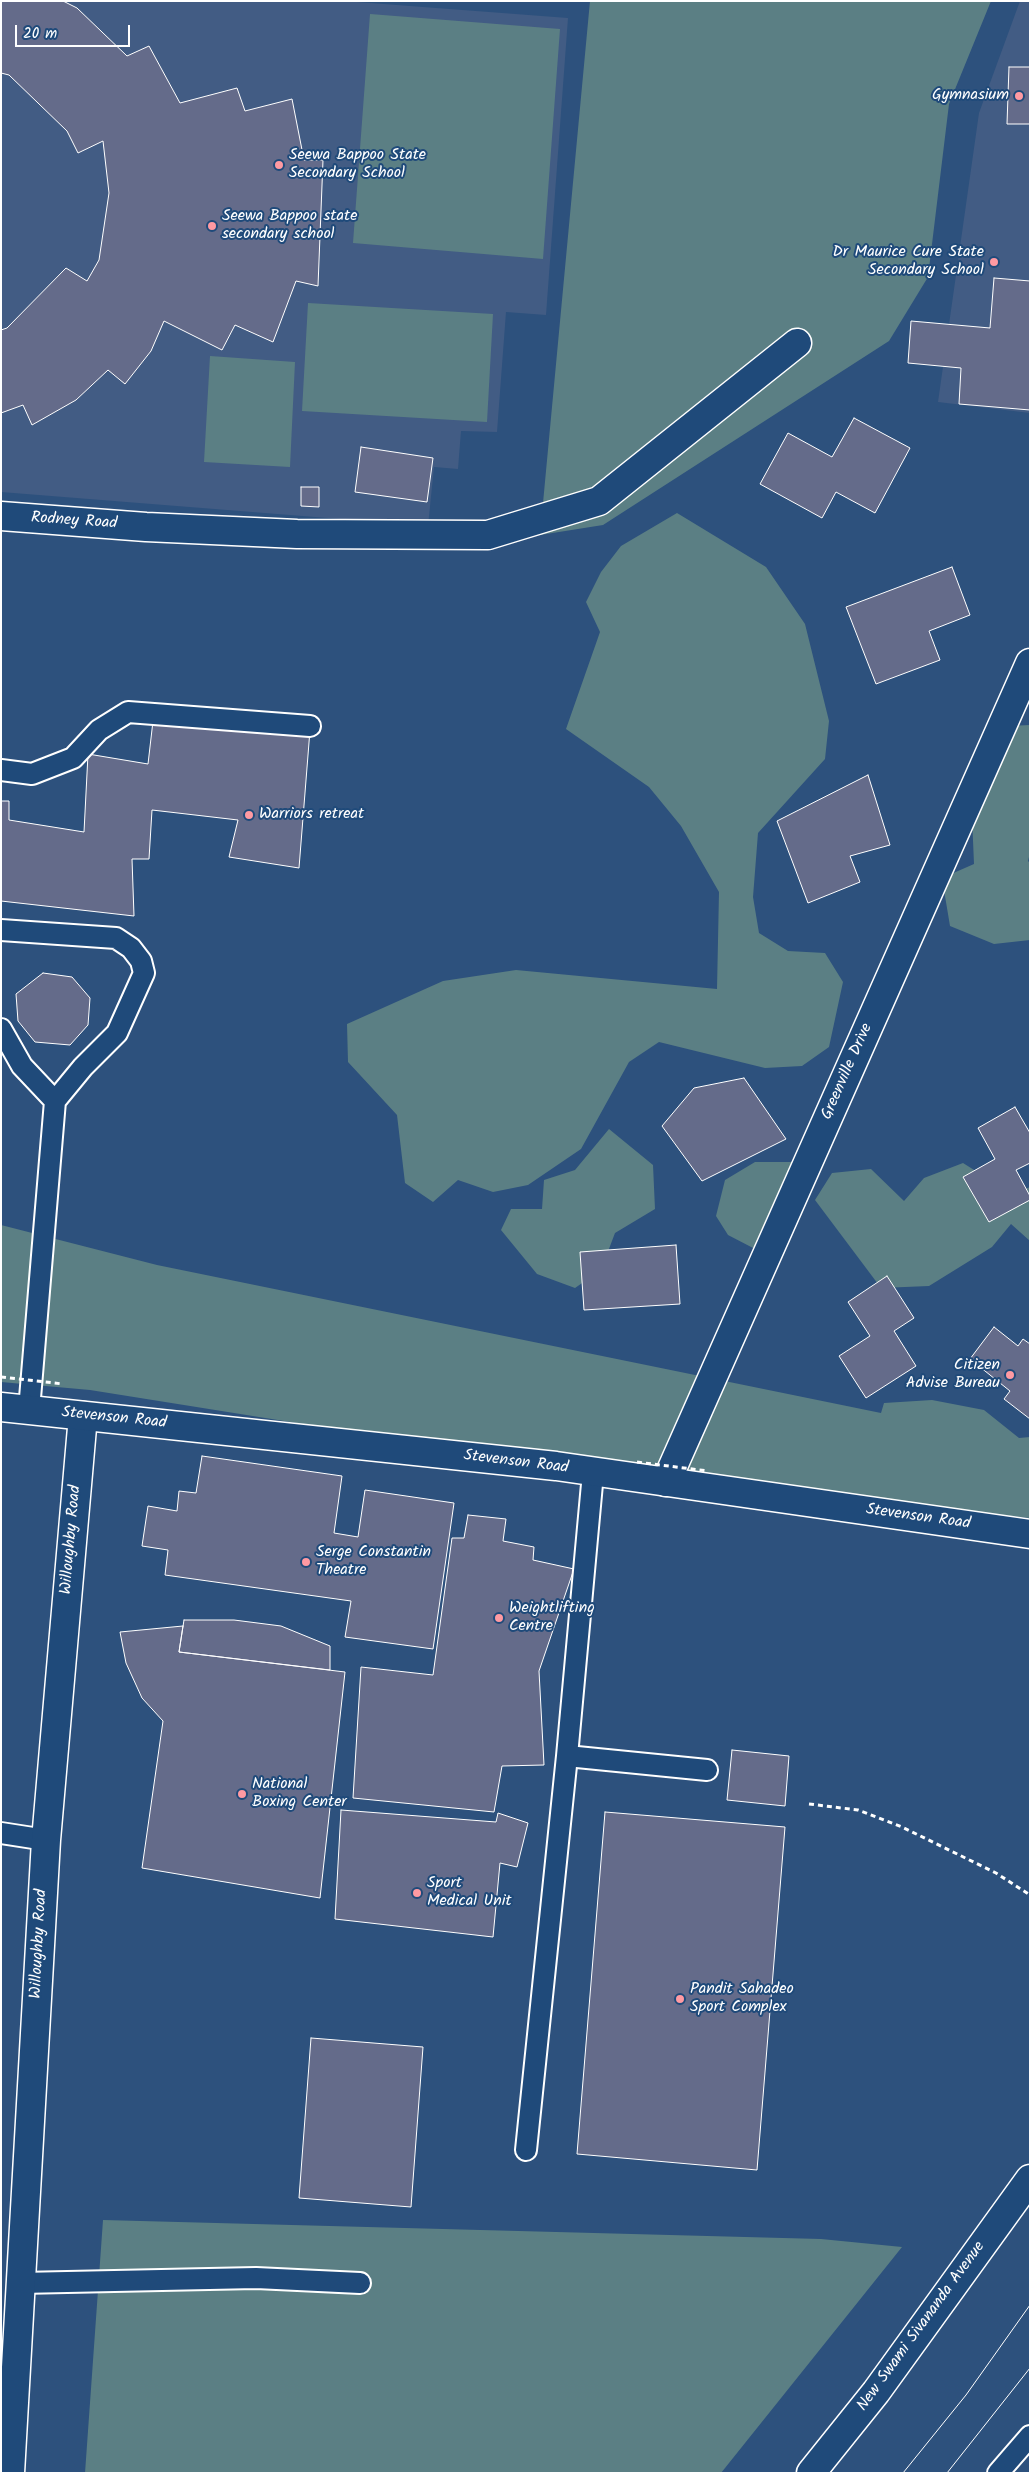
<!DOCTYPE html>
<html>
<head>
<meta charset="utf-8">
<style>
	body { margin:0 }
	#map { position:relative; width:1031px; height:2474px; overflow:hidden; background:#2d517d; font-family:Kalam,sans-serif }
	canvas { display:block }
	.frame { position:absolute; inset:0; border:2px solid #fff; pointer-events:none }
	.scale { position:absolute; left:15px; top:25px; width:115px; height:22px; box-sizing:border-box; border:2px solid #fff; border-top:0; padding-left:6px; font-size:15px; line-height:18px; white-space:nowrap; color:#fff; -webkit-text-stroke:4px #1f4a7a; paint-order:stroke }
</style>
</head>
<body>
<div id="map">
<canvas width="1031" height="2474"></canvas>
<div class="frame"></div>
<div class="scale">20 m</div>
</div>
<script>
const context = document.querySelector('canvas').getContext('2d');
context.lineJoin = 'round';
function fillPath(path, color) { context.fillStyle = color; context.fill(path, 'evenodd'); }
const toPath = rows => new Path2D(rows.map(r => 'M' + r).join(''));
function trace(path, color, width, dash) { context.strokeStyle = color; context.lineWidth = width; context.lineCap = dash ? 'butt' : 'round'; context.setLineDash(dash || []); context.stroke(path); }
function drawText(font, color, halo, rows, align = 'center') {
  context.font = font + ' Kalam,sans-serif'; context.lineWidth = 4; context.setLineDash([]); context.textBaseline = 'middle'; context.strokeStyle = halo; context.fillStyle = color; for (const [text, x, y, turn = 0] of rows) {
    context.save(); context.translate(x, y); context.rotate((+turn || 0) * Math.PI / 180); context.textAlign = isNaN(turn) ? turn : align; if (halo) context.strokeText(text, 0, 0); context.fillText(text, 0, 0); context.restore();
  }
}
fillPath(toPath([
	[1,1,344,1,568,18,546,315,506,312,497,432,461,431,458,469,434,467,428,526,1,492],
	[1020,1,1030,1,1030,413,938,402,979,113]
]), '#425c84');
fillPath(toPath([
	[590,1,991,1,949,104,928,277,889,341,603,525,540,535],
	[370,14,560,29,543,259,353,243],
	[308,303,493,314,487,422,302,411],
	[210,356,295,362,290,467,204,462],
	[677,513,766,567,805,624,829,721,825,759,758,833,753,897,759,933,788,951,825,953,843,982,829,1047,802,1066,765,1068,659,1042,629,1062,581,1149,528,1185,493,1192,458,1180,433,1202,405,1183,397,1115,348,1062,347,1024,443,981,516,970,717,989,719,892,681,826,649,787,566,729,600,632,586,602,601,572,621,546],
	[1030,725,1030,853,1028,861,1030,863,1030,940,994,944,950,926,942,878,974,864,972,817,1009,726],
	[609,1129,653,1165,655,1209,615,1233,601,1270,575,1288,537,1274,501,1230,511,1209,542,1209,544,1180,575,1170],
	[755,1162,792,1162,810,1184,755,1249,728,1235,716,1216,725,1180],
	[963,1163,990,1180,1007,1197,1030,1187,1030,1241,1011,1224,992,1247,929,1286,881,1288,815,1200,832,1173,871,1169,904,1201,924,1178],
	[1,1225,157,1265,881,1413,884,1403,932,1400,984,1410,1019,1438,1030,1437,1030,1518,666,1482,90,1390,1,1382],
	[103,2220,821,2239,902,2247,721,2473,85,2473]
]), '#5b7f84');
const building = toPath([
	[1,1,63,1,77,8,127,56,149,46,180,103,237,88,245,111,292,99,304,160,323,160,318,286,296,281,273,342,235,325,222,350,164,321,151,351,125,384,108,370,76,400,32,425,23,405,1,413,1,330,7,328,66,268,87,281,99,260,109,193,103,141,78,153,67,131,9,75,1,73,1,1],
	[1009,67,1030,67,1030,124,1007,124,1009,67],
	[994,278,1030,281,1030,410,959,404,961,368,908,363,911,321,990,328,994,278],
	[854,418,910,448,875,513,836,492,822,518,760,484,788,433,832,457,854,418],
	[361,447,433,458,427,502,355,492,361,447],
	[301,487,319,487,319,507,301,506,301,487],
	[952,567,970,615,929,631,940,660,876,684,846,607,952,567],
	[153,721,310,730,299,868,229,857,238,820,152,810,149,859,132,859,134,916,1,901,1,801,9,801,9,820,84,832,88,754,148,764,153,721],
	[868,775,890,845,850,856,860,882,808,903,777,821,868,775],
	[43,973,72,977,90,998,88,1025,70,1045,35,1042,18,1021,16,994,43,973],
	[744,1078,786,1139,702,1181,662,1126,694,1088,744,1078],
	[1015,1107,1030,1133,1030,1163,1016,1170,1030,1196,1030,1200,989,1222,963,1177,995,1159,978,1128,1015,1107],
	[676,1245,680,1304,584,1310,580,1252,676,1245],
	[887,1276,914,1318,894,1331,916,1366,866,1398,839,1356,870,1336,848,1302,887,1276],
	[994,1327,1018,1346,1023,1339,1030,1344,1030,1419,1004,1399,1010,1391,970,1359,994,1327],
	[202,1456,342,1476,334,1533,358,1537,365,1490,454,1503,433,1649,345,1637,351,1601,165,1575,168,1550,142,1546,148,1506,177,1511,179,1491,196,1493,202,1456],
	[468,1515,506,1519,503,1541,534,1547,533,1560,574,1569,539,1671,544,1765,502,1766,494,1812,353,1798,361,1667,433,1675,452,1538,464,1538,468,1515],
	[184,1620,234,1620,281,1626,330,1646,330,1670,179,1652,184,1620],
	[183,1626,179,1652,345,1672,320,1898,142,1868,163,1721,142,1698,126,1663,120,1632,183,1626],
	[732,1750,789,1756,785,1806,727,1800,732,1750],
	[341,1810,496,1822,498,1813,528,1823,517,1867,500,1863,493,1937,335,1919,341,1810],
	[605,1812,785,1827,757,2170,577,2154,605,1812],
	[311,2038,423,2047,411,2207,299,2198,311,2038]
]);
fillPath(building, '#646b8a');
trace(building, '#fff', 1);
const service = toPath([
	[1,770,32,774,73,758,99,730,128,712,310,726],
	[1,930,116,938,131,948,141,961,144,973,117,1033,83,1067,55,1101,29,1410],
	[1,1029,22,1066,55,1101],
	[567,1756,707,1770],
	[1,1833,46,1840],
	[526,2150,567,1756,593,1473],
	[20,2283,256,2278,360,2283],
	[998,2473,1030,2436]
]);
const minor = toPath([
	[1,516,146,527,297,534,488,535,599,501,797,343],
	[666,1482,1030,663],
	[10,2473,46,1840,83,1416]
]);
const tertiary = toPath([
	[1,1407,556,1466,1030,1534],
	[811,2473,876,2392,1030,2179]
]);
trace(service, '#fff', 24);
trace(minor, '#fff', 31);
trace(tertiary, '#fff', 31);
trace(toPath([
	[809,1804,858,1810,902,1827,996,1873,1030,1895]
]), '#fff', 3, [5, 4]);
trace(service, '#1f4a7a', 20);
trace(minor, '#1f4a7a', 28);
trace(tertiary, '#1f4a7a', 28);
trace(toPath([
	[903,2473,966,2395,1030,2305],
	[947,2473,1030,2368]
]), '#fff', 1);
trace(toPath([
	[1,1377,63,1384],
	[637,1462,708,1471]
]), '#fff', 3, [5, 4]);
for (const [x, y, r, color] of [
	[1019,96,5,"#ff9aa2"],
	[279,165,5,"#ff9aa2"],
	[212,226,5,"#ff9aa2"],
	[994,262,5,"#ff9aa2"],
	[249,815,5,"#ff9aa2"],
	[1010,1375,5,"#ff9aa2"],
	[306,1562,5,"#ff9aa2"],
	[499,1618,5,"#ff9aa2"],
	[242,1794,5,"#ff9aa2"],
	[417,1893,5,"#ff9aa2"],
	[680,1999,5,"#ff9aa2"]
]) { const dot = new Path2D(); dot.arc(x, y, r, 0, 2 * Math.PI); context.fillStyle = color; context.fill(dot); trace(dot, '#1f4a7a', 2); }
drawText('16px', '#fff', '#1f4a7a', [
	["Gymnasium",1009,96,"right"],
	["Seewa Bappoo State",289,156],
	["Secondary School",289,174],
	["Seewa Bappoo state",222,217],
	["secondary school",222,235],
	["Dr Maurice Cure State",984,253,"right"],
	["Secondary School",984,271,"right"],
	["Warriors retreat",259,815],
	["Citizen",1000,1366,"right"],
	["Advise Bureau",1000,1384,"right"],
	["Serge Constantin",316,1553],
	["Theatre",316,1571],
	["Weightlifting",509,1609],
	["Centre",509,1627],
	["National",252,1785],
	["Boxing Center",252,1803],
	["Sport",427,1884],
	["Medical Unit",427,1902],
	["Pandit Sahadeo",690,1990],
	["Sport Complex",690,2008]
], 'left');
drawText('16px', '#fff', '#1f4a7a', [
	["Rodney Road",74,522,4],
	["Greenville Drive",848,1072,-66],
	["Stevenson Road",114,1419,6],
	["Stevenson Road",516,1463,7],
	["Stevenson Road",918,1518,8],
	["Willoughby Road",72,1540,-85],
	["Willoughby Road",40,1944,-87],
	["New Swami Sivananda Avenue",922,2327,-54]
]);
</script>
</body>
</html>
